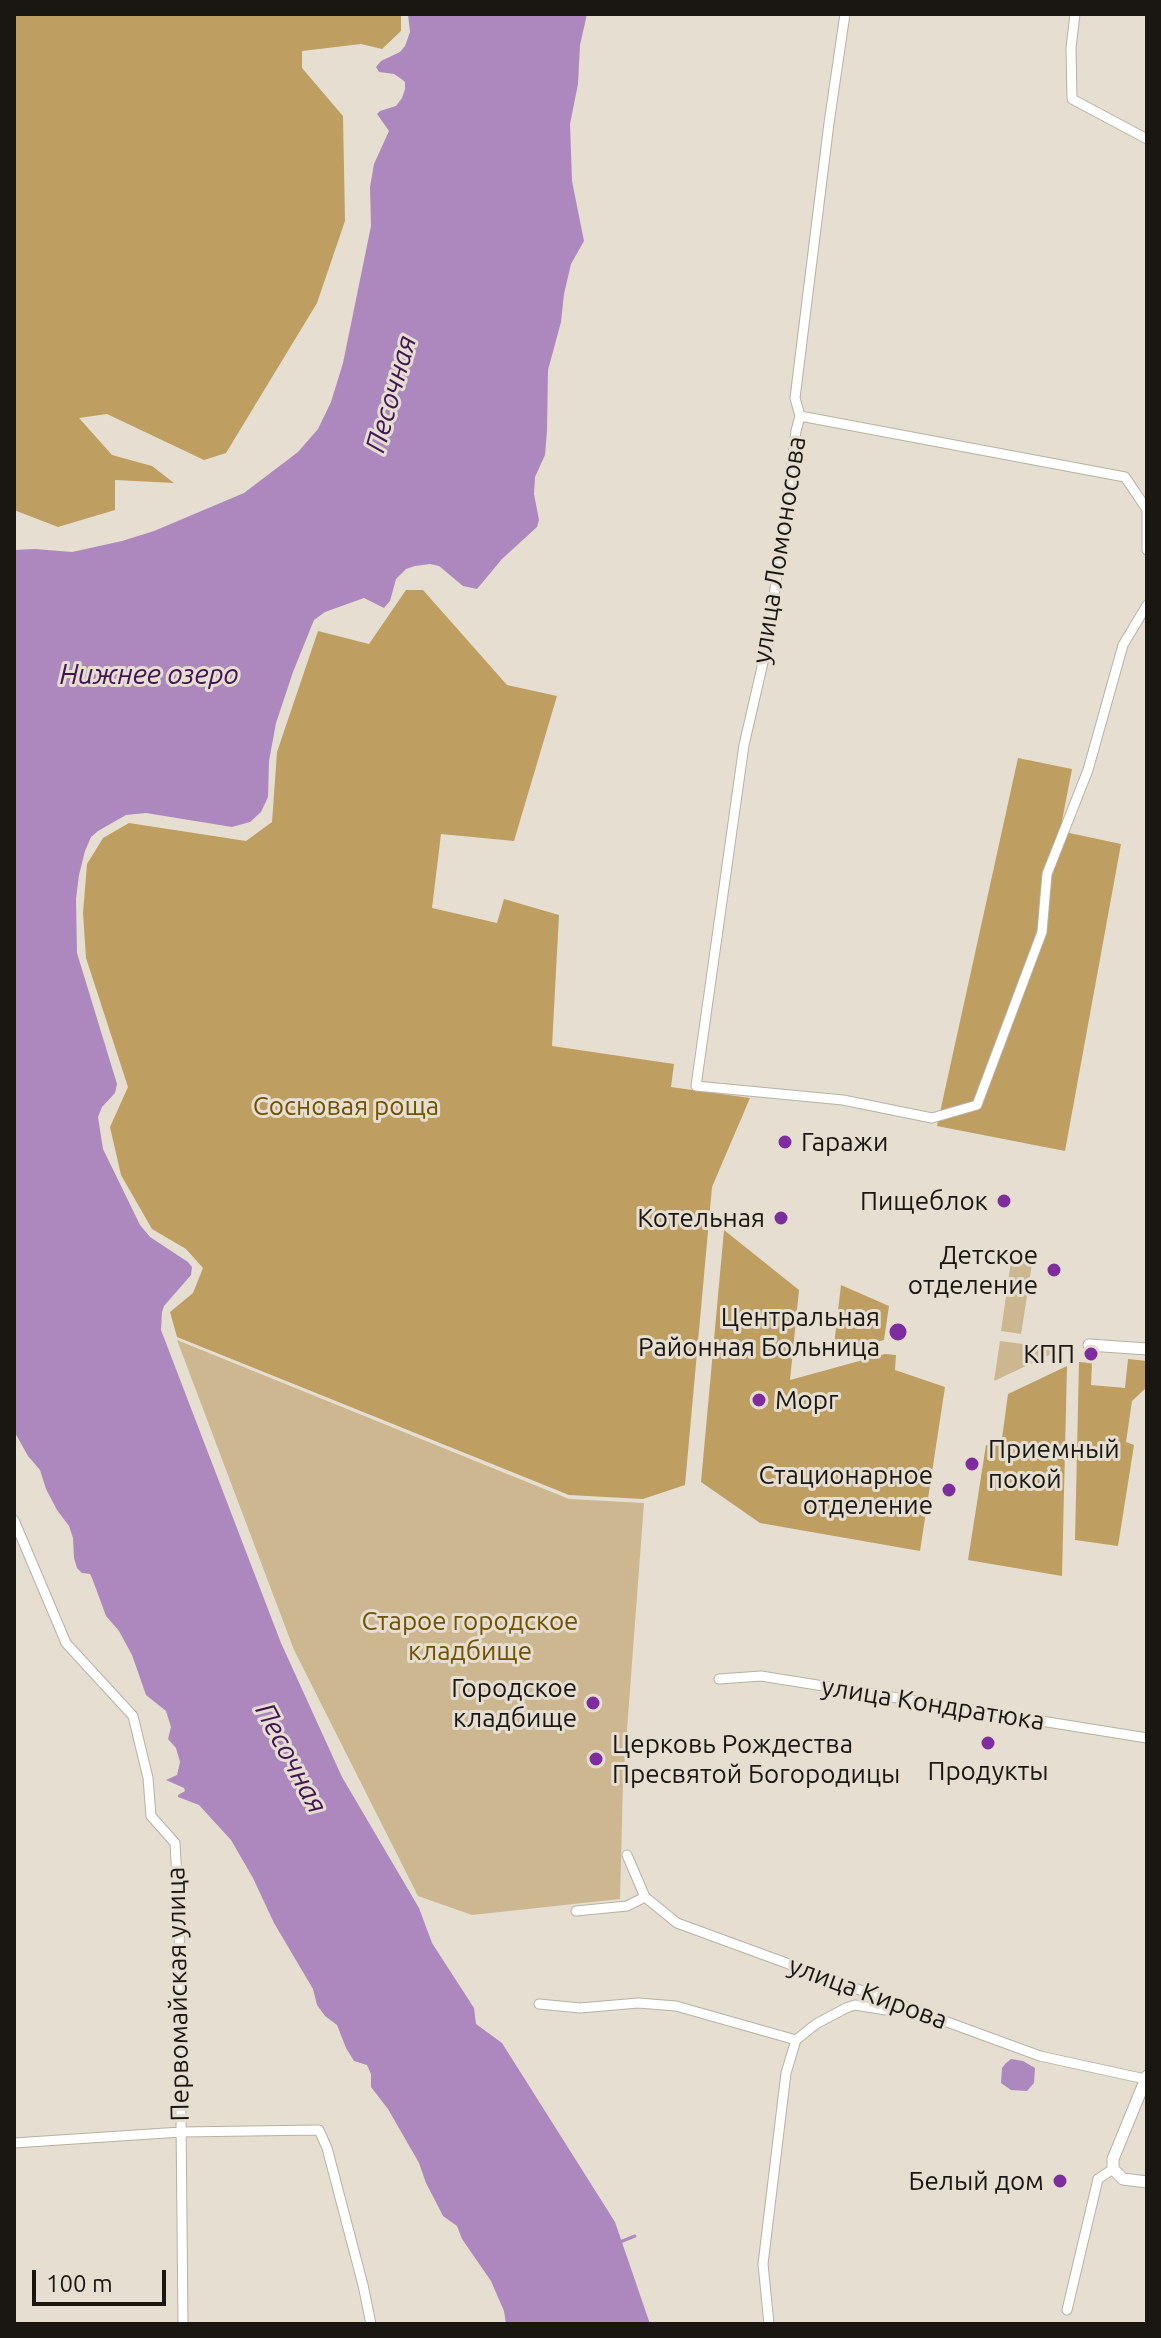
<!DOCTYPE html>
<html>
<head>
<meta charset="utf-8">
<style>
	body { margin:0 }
	#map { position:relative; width:1161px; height:2338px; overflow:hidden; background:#e6dfd1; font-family:Ubuntu,sans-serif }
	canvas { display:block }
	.frame { position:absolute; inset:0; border:16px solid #1a1712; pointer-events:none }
	.scale { position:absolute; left:32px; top:2270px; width:134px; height:36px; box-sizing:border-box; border:4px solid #1a1712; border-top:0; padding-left:10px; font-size:24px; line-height:28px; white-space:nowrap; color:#1a1712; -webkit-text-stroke:6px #e6dfd1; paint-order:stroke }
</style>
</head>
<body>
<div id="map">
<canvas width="1161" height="2338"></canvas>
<div class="frame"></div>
<div class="scale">100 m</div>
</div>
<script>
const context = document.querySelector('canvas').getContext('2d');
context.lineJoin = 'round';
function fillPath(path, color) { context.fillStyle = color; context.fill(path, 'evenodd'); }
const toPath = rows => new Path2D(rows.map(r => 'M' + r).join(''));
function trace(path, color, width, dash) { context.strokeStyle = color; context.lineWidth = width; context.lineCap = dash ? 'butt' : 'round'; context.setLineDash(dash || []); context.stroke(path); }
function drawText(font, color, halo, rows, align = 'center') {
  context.font = font + ' Ubuntu,sans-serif'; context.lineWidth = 6; context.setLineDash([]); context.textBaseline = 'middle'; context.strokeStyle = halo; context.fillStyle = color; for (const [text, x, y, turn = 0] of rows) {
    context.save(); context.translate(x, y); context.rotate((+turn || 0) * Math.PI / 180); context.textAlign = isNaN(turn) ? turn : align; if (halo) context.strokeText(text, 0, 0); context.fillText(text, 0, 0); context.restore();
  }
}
fillPath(toPath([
	[1011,1261,1032,1264,1021,1334,1001,1331],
	[177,1340,569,1499,644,1503,623,1783,620,1899,472,1915,418,1896,294,1650],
	[1000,1341,1062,1349,994,1381]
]), '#ccb790');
fillPath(toPath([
	[14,14,401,14,401,31,382,49,361,44,302,51,302,68,343,116,345,221,317,303,226,453,204,460,107,414,79,418,112,455,152,466,174,483,115,480,115,510,58,527,14,510],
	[406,590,423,590,507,685,557,696,514,841,441,834,432,908,497,923,504,899,559,915,552,1046,674,1064,671,1087,750,1098,712,1187,685,1485,643,1499,569,1495,177,1337,170,1312,193,1293,203,1268,186,1249,152,1229,121,1175,110,1127,128,1087,86,958,83,913,87,864,103,838,129,823,246,841,272,822,277,752,318,631,369,644],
	[1018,758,1072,769,1060,831,1121,844,1065,1151,937,1126],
	[724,1230,799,1290,790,1380,885,1354,896,1355,895,1370,945,1387,920,1551,760,1523,701,1482],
	[841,1285,889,1306,884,1340,833,1354],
	[1128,1359,1147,1361,1147,1387,1132,1401,1126,1442,1134,1445,1118,1546,1075,1540,1079,1362,1092,1363,1091,1385,1125,1388],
	[1067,1366,1062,1576,968,1560,986,1445,1001,1446,1008,1394]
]), '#be9e61');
fillPath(toPath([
	[408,14,587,14,580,45,578,84,570,124,572,181,584,241,571,264,564,294,561,322,548,370,547,431,545,455,535,477,534,494,539,520,537,527,502,559,477,589,463,586,439,566,430,564,415,566,406,569,396,579,390,601,384,608,364,598,325,612,314,620,293,672,276,723,269,761,268,797,261,812,250,822,232,827,146,813,126,815,98,831,91,837,85,851,79,875,76,899,77,953,117,1084,115,1093,102,1107,98,1117,103,1149,140,1225,150,1237,188,1262,192,1267,191,1275,164,1306,162,1312,161,1330,281,1643,342,1777,419,1908,432,1943,474,2008,476,2024,502,2043,615,2222,650,2324,506,2324,504,2311,491,2281,462,2239,457,2226,443,2216,440,2210,426,2183,419,2163,388,2109,371,2087,371,2074,367,2065,354,2061,346,2048,337,2025,325,2016,317,2005,313,1989,274,1923,253,1878,231,1840,199,1805,178,1797,178,1795,185,1791,184,1788,166,1780,177,1775,180,1762,176,1748,168,1739,171,1727,166,1711,146,1695,132,1655,119,1631,106,1616,92,1578,90,1574,82,1573,77,1568,74,1558,73,1538,69,1526,57,1510,46,1489,40,1470,28,1456,14,1431,14,550,35,549,72,552,122,541,154,531,244,493,298,452,318,429,331,402,343,363,371,226,370,187,374,164,389,131,377,114,380,111,396,106,402,98,405,89,405,82,400,78,394,74,379,72,376,67,381,61,400,52,405,46,410,32],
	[1011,2059,1023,2061,1035,2068,1034,2083,1027,2091,1011,2090,1001,2083,1002,2068,1006,2063]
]), '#ac88be');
trace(toPath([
	[620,2242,635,2236]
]), '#ac88be', 3);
const minor = toPath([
	[845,14,829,123,795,398,800,416,796,431,768,641,744,745,696,1086,843,1100,932,1118,977,1105,1042,932,1047,874,1088,770,1123,645,1147,605],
	[1075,14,1071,48,1072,99,1147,139],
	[800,416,1125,477,1146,508],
	[1147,506,1147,550],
	[14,1520,66,1643,133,1716,148,1778,151,1816,175,1843,179,1915,183,2324],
	[719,1679,761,1676,1147,1738],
	[627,1855,645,1897,677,1923,1040,2056,1145,2079],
	[576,1911,627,1906,645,1897],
	[539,2004,580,2008,638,2003,676,2006,796,2040],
	[796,2040,816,2024,846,2008,855,2005,886,2010,912,2009],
	[14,2143,181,2132,319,2130,327,2148,363,2285,371,2324],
	[1067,2310,1098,2179,1113,2169],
	[769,2324,763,2264,786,2073,796,2040]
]);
const tertiary = toPath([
	[1089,1345,1147,1349],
	[1147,2076,1113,2159,1113,2169,1123,2179,1147,2182]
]);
trace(minor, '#b8b0a3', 11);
trace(tertiary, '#b8b0a3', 13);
trace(minor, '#fff', 9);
trace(tertiary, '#fff', 11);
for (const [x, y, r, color] of [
	[785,1142,8,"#7d2d9d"],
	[1004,1201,8,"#7d2d9d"],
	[781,1218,8,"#7d2d9d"],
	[1054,1270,8,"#7d2d9d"],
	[898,1332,10,"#7d2d9d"],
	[1091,1354,8,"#7d2d9d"],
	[759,1400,8,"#7d2d9d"],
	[972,1464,8,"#7d2d9d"],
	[949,1490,8,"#7d2d9d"],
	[593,1703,8,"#7d2d9d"],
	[988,1743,8,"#7d2d9d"],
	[596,1759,8,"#7d2d9d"],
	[1060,2181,8,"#7d2d9d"]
]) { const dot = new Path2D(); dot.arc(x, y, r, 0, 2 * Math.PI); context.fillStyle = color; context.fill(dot); trace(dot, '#e6dfd1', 3); }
drawText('26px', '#1a1712', '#e6dfd1', [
	["улица Ломоносова",779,550,-81],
	["улица Кондратюка",933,1704,9],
	["улица Кирова",868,1993,20],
	["Первомайская улица",178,1994,-91]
]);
drawText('26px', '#725200', '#e6dfd1', [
	["Сосновая роща",346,1106],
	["Старое городское",470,1621],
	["кладбище",470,1651]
]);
drawText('26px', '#1a1712', '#e6dfd1', [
	["Гаражи",801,1142,"left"],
	["Пищеблок",988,1201],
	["Котельная",765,1218],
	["Детское",1038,1255],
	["отделение",1038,1285],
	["Центральная",880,1317],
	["Районная Больница",880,1347],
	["КПП",1075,1354],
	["Морг",775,1400,"left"],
	["Приемный",988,1449,"left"],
	["покой",988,1479,"left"],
	["Стационарное",933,1475],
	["отделение",933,1505],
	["Городское",577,1688],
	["кладбище",577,1718],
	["Церковь Рождества",612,1744,"left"],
	["Пресвятой Богородицы",612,1774,"left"],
	["Продукты",988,1771,"center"],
	["Белый дом",1044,2181]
], 'right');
drawText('italic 28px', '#421355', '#e6dfd1', [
	["Песочная",391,394,-74],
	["Нижнее озеро",149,675],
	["Песочная",291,1758,62]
]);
</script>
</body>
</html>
